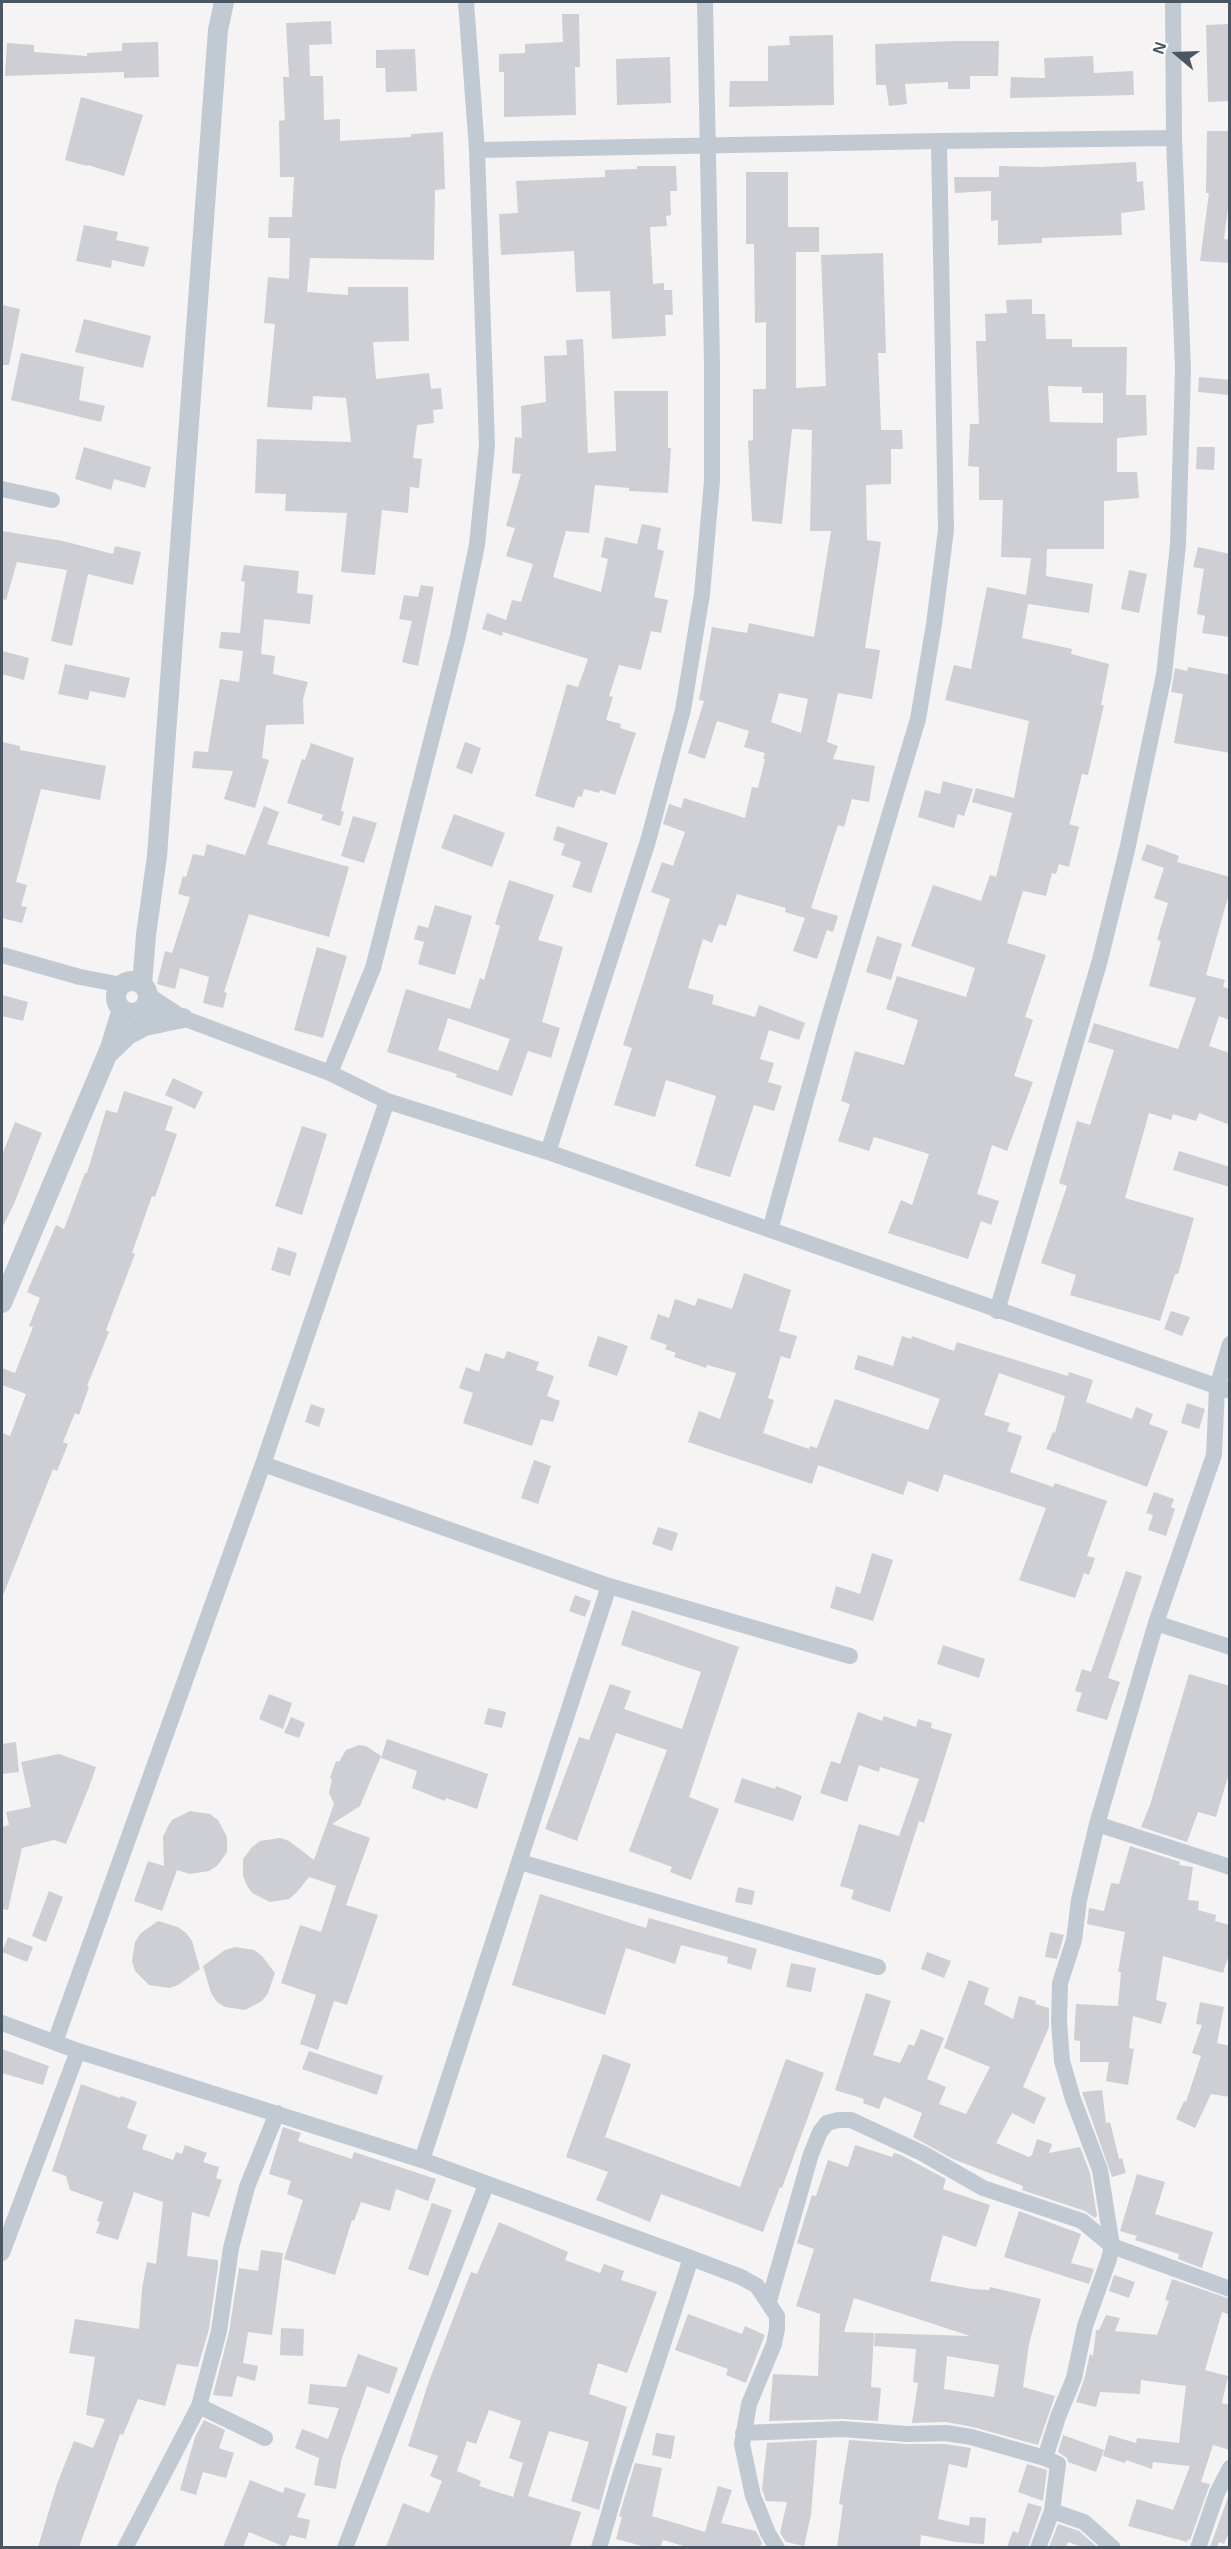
<!DOCTYPE html>
<html>
<head>
<meta charset="utf-8">
<style>
	body { margin:0 }
	#map { position:relative; width:1231px; height:2549px; overflow:hidden; background:#f5f3f3; font-family:Arial,sans-serif }
	canvas { display:block }
	.frame { position:absolute; inset:0; border:3px solid #4a5661; pointer-events:none }
	.north { position:absolute; left:1147px; top:24px; width:60px; height:60px; -webkit-text-stroke:4px #fff; paint-order:stroke; rotate:289deg; font-size:16px; font-weight:700; line-height:24px; text-align:center; color:#4a5661 }
	.north::after { content:''; display:block; margin:auto; width:21px; height:27px; background:#4a5661; clip-path:polygon(50% 0,100% 100%,50% 72%,0 100%) }
</style>
</head>
<body>
<div id="map">
<canvas width="1231" height="2549"></canvas>
<div class="frame"></div>
<div class="north">N</div>
</div>
<script>
const context = document.querySelector('canvas').getContext('2d');
context.lineJoin = 'round';
function fillPath(path, color) { context.fillStyle = color; context.fill(path, 'evenodd'); }
const toPath = rows => new Path2D(rows.map(r => 'M' + r).join(''));
function trace(path, color, width, dash) { context.strokeStyle = color; context.lineWidth = width; context.lineCap = dash ? 'butt' : 'round'; context.setLineDash(dash || []); context.stroke(path); }
fillPath(toPath([
	[562,14,579,14,580,67,575,67,576,115,504,117,504,72,499,72,499,54,525,53,525,44,563,42],
	[331,21,332,44,309,45,310,76,323,76,324,120,340,119,340,141,411,137,411,134,443,132,445,189,435,190,434,260,310,258,307,292,348,295,348,287,408,287,409,341,373,342,376,379,429,373,431,389,441,388,443,409,433,410,434,423,417,425,413,458,422,459,419,488,410,487,408,513,382,510,375,575,341,572,347,513,285,511,286,494,255,493,257,439,351,442,346,398,313,396,312,410,267,407,275,324,264,323,268,277,289,279,290,238,268,238,269,217,292,217,294,177,280,177,279,121,285,120,283,77,289,77,286,23],
	[1230,24,1230,101,1208,102,1206,25],
	[833,35,834,105,729,107,730,81,768,81,768,46,790,45,789,36],
	[956,41,999,41,998,76,970,76,970,89,948,89,948,82,905,84,907,104,889,106,886,85,876,85,875,44],
	[158,42,159,77,124,78,124,72,5,76,7,43,34,45,34,52,87,56,87,53,122,51,122,43],
	[415,49,417,91,386,92,385,68,376,68,376,50],
	[1093,56,1094,73,1133,71,1134,95,1010,98,1011,77,1045,78,1044,58],
	[670,57,671,103,617,105,616,59],
	[81,97,143,115,124,176,88,165,87,166,65,160],
	[1207,131,1230,131,1230,193,1224,239,1230,240,1230,263,1200,261,1209,193,1206,193],
	[1136,162,1137,182,1143,181,1145,210,1121,213,1122,235,1042,238,1042,243,998,245,998,220,991,221,991,191,955,193,954,177,999,177,999,166,1041,167],
	[637,166,676,166,677,191,670,191,671,215,666,216,667,226,650,227,653,284,664,283,664,290,672,290,673,315,665,315,666,336,612,339,610,291,576,292,574,251,501,255,499,214,518,213,516,181,605,177,605,170,637,169],
	[746,172,788,172,788,227,819,227,819,252,796,252,796,388,826,386,821,255,883,253,886,353,878,353,881,430,902,430,903,449,891,449,891,484,866,485,867,540,881,542,865,648,880,650,872,699,838,693,827,742,838,746,833,759,875,766,869,802,852,799,844,827,838,825,811,908,838,916,833,932,827,930,817,959,793,951,805,918,785,912,786,908,737,894,726,926,719,924,712,943,703,939,688,988,714,995,712,1004,755,1017,759,1005,805,1023,799,1040,769,1030,760,1059,774,1063,768,1082,782,1086,774,1111,754,1105,730,1177,695,1166,716,1096,666,1080,655,1117,614,1105,632,1048,623,1045,670,899,651,892,662,862,673,866,685,832,663,824,669,804,681,808,684,798,745,818,752,787,758,788,765,759,763,759,765,753,744,747,749,731,717,721,705,759,688,753,704,701,699,700,712,627,747,633,749,623,814,637,831,531,810,531,812,430,792,429,782,524,752,521,748,441,753,440,753,389,766,389,766,322,755,323,754,244,746,244],
	[779,693,808,699,801,733,771,722],
	[84,225,118,232,116,240,149,247,144,267,112,260,111,268,76,261],
	[1032,299,1032,314,1045,314,1046,339,1072,339,1072,347,1127,347,1126,395,1146,395,1147,435,1117,438,1117,472,1137,472,1139,498,1104,501,1104,549,1047,549,1046,576,1093,584,1089,613,1028,604,1022,638,1072,649,1071,654,1109,664,1101,705,1104,705,1088,775,1082,774,1070,822,1069,824,1079,827,1069,867,1059,864,1056,874,1052,873,1046,896,1023,891,1007,943,1046,955,1025,1017,1033,1020,1014,1076,1033,1082,1007,1151,992,1145,977,1194,999,1201,991,1225,981,1221,968,1259,888,1233,901,1200,912,1205,929,1154,874,1137,869,1151,838,1141,850,1104,841,1101,855,1051,904,1065,918,1020,886,1009,897,976,966,997,975,968,911,946,933,885,981,901,990,875,996,877,1012,813,972,802,976,788,1014,798,1029,721,945,700,954,665,971,669,987,587,1026,595,1031,558,1001,557,1003,500,979,500,979,467,968,466,970,424,979,424,976,341,986,341,985,314,1007,313,1006,300],
	[1048,386,1082,387,1082,393,1103,393,1103,423,1050,422],
	[2,305,20,309,9,365,2,365],
	[84,319,151,336,143,368,75,352],
	[583,339,588,453,616,451,614,391,668,391,668,448,671,448,668,493,629,491,629,488,595,485,589,533,566,531,553,577,601,592,608,559,601,557,605,537,637,544,642,524,661,528,657,549,664,551,654,597,668,600,661,633,651,631,641,670,619,665,609,696,613,697,606,720,621,724,620,728,636,733,615,795,600,790,599,793,584,789,582,797,578,796,574,808,535,796,567,684,578,687,588,659,503,632,502,636,482,629,487,613,506,620,512,600,521,602,533,564,506,556,515,528,506,526,521,474,512,473,515,437,522,438,521,406,546,402,544,356,567,355,566,340],
	[21,353,84,367,79,400,105,406,101,422,11,400],
	[1199,377,1230,380,1230,395,1198,392],
	[84,447,151,467,145,488,114,479,111,490,75,479],
	[1197,447,1215,447,1214,470,1196,469],
	[2,531,63,541,113,554,115,546,141,552,133,585,88,574,72,646,51,641,67,570,17,562,6,600,2,599],
	[1198,547,1230,554,1230,637,1202,633,1205,616,1197,614,1204,569,1193,567],
	[244,565,299,571,297,593,313,595,310,624,264,619,261,654,275,656,273,674,308,682,303,699,304,724,266,725,262,758,269,760,255,808,224,799,233,771,192,768,194,751,208,752,220,679,239,682,243,651,219,648,221,632,240,633,245,582,241,581],
	[1129,570,1147,574,1139,613,1121,609],
	[421,585,434,587,418,666,402,662,412,621,399,619,404,595,418,597],
	[2,651,29,658,24,680,2,674],
	[65,664,130,678,125,698,90,691,88,700,58,694],
	[1188,667,1230,675,1230,753,1174,743,1183,694,1171,692,1175,668,1187,671],
	[2,742,20,746,20,750,106,766,100,800,41,789,16,882,27,885,21,906,27,907,22,923,2,918],
	[465,742,481,748,472,774,456,768],
	[311,743,354,758,341,811,344,812,340,826,321,820,323,815,287,803,302,759,305,760],
	[943,781,973,789,964,816,958,814,954,828,918,817,925,790,940,794],
	[264,806,279,812,267,844,349,867,329,937,249,914,224,992,227,993,223,1008,203,1003,209,977,180,968,175,989,157,984,165,951,172,953,190,897,178,894,183,876,186,877,193,854,204,856,207,844,245,855],
	[454,814,505,833,492,867,441,848],
	[353,816,377,823,364,863,341,856],
	[557,826,608,843,591,893,572,887,581,862,561,855,565,844,553,840],
	[1147,844,1179,856,1177,862,1230,877,1230,890,1206,975,1225,980,1223,987,1230,989,1230,1020,1219,1016,1209,1046,1230,1053,1230,1125,1199,1113,1196,1121,1173,1114,1171,1120,1149,1113,1125,1198,1194,1218,1178,1274,1175,1274,1160,1321,1070,1295,1076,1275,1041,1263,1067,1186,1059,1183,1077,1121,1090,1125,1114,1050,1088,1042,1094,1023,1178,1049,1196,998,1149,986,1161,941,1157,940,1168,903,1154,898,1164,868,1141,860],
	[509,880,554,895,538,940,563,947,542,1022,560,1028,551,1058,528,1051,512,1096,456,1077,457,1074,387,1052,406,989,470,1009,480,978,484,980,500,926,495,924],
	[448,1018,510,1039,498,1071,438,1050],
	[435,905,472,916,455,975,418,964,424,942,414,939,418,925,428,928],
	[877,936,902,944,891,980,866,972],
	[317,947,347,956,323,1038,294,1030],
	[2,995,28,1002,23,1021,2,1016],
	[173,1078,203,1092,195,1109,165,1095],
	[124,1091,173,1107,165,1130,177,1134,155,1197,152,1196,132,1253,135,1254,106,1330,109,1332,87,1386,89,1387,79,1415,75,1413,63,1442,68,1444,57,1471,53,1469,2,1598,2,1433,10,1436,26,1394,2,1385,2,1368,15,1373,33,1327,29,1326,40,1298,27,1292,56,1225,64,1229,85,1173,87,1173,106,1110,117,1113],
	[15,1122,42,1133,14,1204,2,1228,2,1155],
	[302,1126,327,1134,302,1215,275,1206],
	[1179,1151,1230,1167,1230,1187,1173,1170],
	[278,1247,297,1253,290,1276,271,1270],
	[744,1273,791,1290,779,1331,797,1336,790,1359,781,1356,768,1398,774,1400,763,1433,809,1449,810,1446,817,1448,835,1399,928,1430,940,1399,854,1369,858,1355,893,1366,902,1336,911,1339,912,1336,954,1351,957,1342,1068,1376,1069,1372,1093,1380,1086,1402,1132,1419,1136,1407,1153,1414,1149,1424,1168,1431,1147,1487,1046,1449,1053,1432,1055,1433,1065,1396,999,1373,984,1415,1010,1423,1007,1431,1022,1436,1010,1472,1053,1487,1055,1483,1107,1501,1087,1556,1095,1558,1089,1575,1084,1573,1075,1598,1019,1580,1046,1508,944,1474,938,1492,908,1481,903,1495,818,1465,812,1484,688,1442,699,1411,720,1419,736,1373,707,1365,706,1368,674,1357,676,1353,665,1349,667,1345,650,1339,658,1314,669,1318,675,1299,695,1306,698,1298,732,1309],
	[1171,1311,1190,1317,1182,1336,1164,1329],
	[598,1336,628,1346,617,1376,588,1366],
	[507,1351,539,1362,536,1370,554,1376,547,1396,560,1401,553,1422,541,1419,532,1446,463,1423,473,1393,459,1388,466,1367,479,1372,485,1353,504,1359],
	[1187,1403,1205,1409,1199,1429,1181,1423],
	[311,1404,325,1409,319,1427,305,1422],
	[534,1460,551,1466,538,1504,521,1498],
	[1154,1492,1174,1499,1171,1507,1175,1509,1166,1536,1148,1530,1153,1515,1146,1513],
	[658,1527,678,1533,672,1551,652,1544],
	[872,1553,893,1560,873,1621,830,1608,836,1586,860,1594],
	[1126,1571,1142,1576,1108,1678,1120,1682,1107,1720,1076,1711,1082,1693,1075,1691,1082,1669,1091,1672],
	[575,1595,591,1601,585,1617,569,1611],
	[632,1610,739,1647,689,1797,719,1809,691,1880,670,1872,672,1867,629,1851,667,1750,616,1733,577,1841,545,1829,579,1737,589,1740,610,1684,631,1691,624,1709,682,1729,701,1672,621,1645],
	[943,1645,985,1659,979,1678,937,1664],
	[1189,1674,1230,1686,1230,1770,1216,1817,1198,1812,1187,1842,1141,1827,1150,1805],
	[269,1694,292,1703,283,1729,259,1719],
	[488,1708,506,1712,502,1728,484,1724],
	[858,1712,882,1721,884,1716,916,1727,918,1719,932,1723,931,1728,952,1734,924,1823,919,1821,890,1912,851,1899,854,1890,840,1886,859,1824,899,1836,919,1779,880,1767,879,1772,859,1765,847,1802,820,1793,831,1761,840,1764],
	[291,1717,305,1723,299,1738,284,1733],
	[387,1739,488,1774,477,1809,446,1798,445,1801,412,1788,417,1771,381,1758],
	[16,1742,19,1772,2,1774,2,1744],
	[359,1745,366,1746,381,1756,360,1806,332,1824,370,1838,346,1905,378,1915,347,2005,334,2001,318,2050,300,2044,316,1995,281,1983,300,1925,321,1932,336,1886,309,1877,297,1892,289,1899,270,1902,252,1893,246,1884,243,1875,243,1859,252,1847,260,1841,280,1838,289,1841,314,1860,334,1804,329,1793,332,1779,330,1778,336,1761,339,1762,346,1750],
	[59,1754,96,1767,89,1787,66,1844,54,1840,22,1848,8,1910,2,1909,2,1827,9,1825,6,1812,31,1807,21,1762],
	[742,1778,775,1789,776,1786,802,1796,793,1821,734,1802],
	[190,1811,210,1814,218,1820,227,1837,227,1852,218,1865,209,1871,190,1874,177,1870,162,1911,134,1901,148,1861,164,1866,163,1837,167,1828,172,1820],
	[1130,1846,1180,1862,1179,1865,1193,1867,1188,1900,1199,1901,1198,1910,1216,1915,1215,1921,1230,1925,1230,1951,1223,1973,1163,1956,1156,2000,1167,2003,1161,2024,1133,2016,1129,2048,1134,2049,1128,2085,1106,2081,1109,2062,1080,2062,1080,2041,1074,2040,1076,2004,1118,2006,1121,1972,1118,1972,1125,1932,1087,1924,1089,1908,1104,1911,1111,1883,1119,1884],
	[738,1887,755,1891,752,1905,735,1902],
	[49,1891,63,1897,46,1942,32,1936],
	[540,1894,646,1928,649,1918,757,1949,751,1970,727,1963,728,1957,681,1945,675,1964,626,1948,605,2015,512,1985],
	[158,1921,178,1927,186,1933,192,1941,200,1969,178,1985,169,1988,149,1985,135,1971,132,1961,135,1942,141,1933],
	[1050,1932,1064,1935,1057,1959,1045,1957],
	[8,1937,33,1947,27,1962,2,1952],
	[235,1947,254,1950,262,1956,275,1973,268,1993,262,2001,245,2010,225,2007,217,2002,211,1993,203,1966,225,1950],
	[927,1952,951,1961,944,1978,921,1969],
	[791,1963,816,1968,811,1992,786,1987],
	[969,1980,989,1988,984,2004,1013,2019,1019,1996,1036,2001,1035,2004,1049,2008,1049,2027,1023,2087,1046,2098,1034,2124,1012,2113,996,2143,1029,2157,1032,2155,1037,2139,1052,2144,1049,2153,1080,2147,1090,2173,1097,2216,1095,2218,1085,2211,1022,2190,1023,2186,953,2159,913,2137,922,2113,884,2097,879,2109,863,2103,864,2099,835,2090,866,1993,891,2001,873,2055,900,2063,909,2044,914,2046,921,2029,944,2038,927,2079,946,2087,939,2104,966,2114,990,2067,944,2048],
	[1200,2002,1224,2007,1217,2043,1230,2046,1230,2097,1211,2094,1195,2128,1176,2119,1184,2101,1186,2102,1201,2056,1192,2053,1202,2025,1196,2024],
	[2,2049,49,2066,43,2085,2,2073],
	[309,2051,383,2076,377,2095,302,2069],
	[603,2054,631,2064,605,2137,740,2187,786,2059,824,2073,782,2188,780,2187,763,2232,661,2194,650,2222,596,2200,608,2172,566,2157],
	[81,2084,120,2098,121,2096,137,2102,127,2128,147,2135,142,2149,173,2160,176,2152,182,2154,185,2145,207,2153,203,2162,219,2167,216,2178,222,2180,209,2217,192,2212,187,2256,218,2260,218,2266,209,2329,198,2367,177,2364,165,2406,138,2399,123,2435,120,2434,79,2547,38,2547,57,2484,74,2441,93,2448,105,2419,86,2415,95,2357,69,2353,75,2319,139,2329,142,2289,147,2262,156,2264,163,2202,134,2192,118,2240,96,2233,100,2222,97,2221,103,2202,70,2190,66,2176,52,2171],
	[1102,2090,1106,2123,1110,2122,1119,2159,1122,2158,1126,2173,1112,2177,1082,2092],
	[283,2127,301,2133,298,2141,352,2159,354,2152,436,2179,428,2201,396,2189,390,2211,361,2202,354,2221,352,2220,335,2275,284,2259,303,2200,287,2194,291,2181,269,2174],
	[855,2145,892,2157,894,2153,901,2155,946,2179,943,2189,990,2205,976,2247,943,2235,930,2281,972,2289,989,2290,990,2287,1041,2299,1029,2344,1023,2387,1055,2396,1038,2445,973,2427,946,2422,912,2423,918,2383,913,2382,916,2349,874,2346,875,2333,970,2336,854,2298,844,2332,874,2333,871,2387,881,2388,878,2421,842,2419,769,2421,773,2374,818,2376,820,2314,796,2306,814,2249,797,2243,812,2195,816,2196,828,2160,848,2167],
	[947,2356,999,2365,994,2397,944,2389],
	[1137,2174,1165,2182,1155,2214,1213,2232,1202,2268,1178,2259,1179,2254,1135,2240,1137,2236,1120,2231],
	[432,2203,452,2210,428,2276,408,2269],
	[1019,2211,1081,2234,1071,2263,1094,2269,1089,2284,1004,2257],
	[499,2222,568,2252,565,2260,600,2273,604,2264,624,2271,621,2280,657,2292,627,2373,598,2363,589,2394,627,2407,599,2510,571,2501,589,2442,549,2431,528,2496,581,2512,570,2547,386,2547,403,2503,429,2513,442,2481,430,2476,438,2456,408,2446,429,2381,471,2272,477,2274],
	[489,2410,521,2421,509,2458,523,2463,513,2497,479,2486,481,2481,457,2471,467,2441,476,2444],
	[261,2250,283,2253,272,2335,248,2332,243,2363,258,2366,255,2381,237,2376,232,2397,213,2395,229,2332,239,2268,258,2271],
	[1114,2275,1135,2282,1129,2298,1109,2291],
	[1172,2279,1230,2299,1230,2315,1222,2312,1205,2370,1228,2376,1222,2403,1230,2405,1230,2450,1213,2445,1201,2482,1210,2484,1190,2540,1188,2539,1187,2542,1128,2526,1137,2499,1173,2510,1190,2466,1153,2462,1152,2469,1126,2460,1125,2463,1103,2456,1109,2435,1136,2443,1137,2438,1179,2443,1186,2386,1141,2380,1140,2394,1100,2392,1096,2407,1076,2402,1084,2380,1090,2354,1093,2356,1096,2330,1099,2330,1106,2315,1120,2318,1115,2331,1157,2335,1169,2301,1165,2300],
	[688,2314,742,2334,745,2326,765,2335,746,2383,726,2375,728,2369,675,2350],
	[281,2328,304,2329,303,2356,280,2355],
	[358,2354,398,2368,389,2394,367,2386,341,2461,336,2489,314,2485,319,2458,295,2448,302,2429,328,2439,339,2408,308,2404,310,2384,346,2387],
	[204,2420,225,2430,219,2448,234,2453,226,2478,203,2472,196,2495,180,2490,195,2437],
	[656,2433,675,2436,671,2459,652,2455],
	[1063,2435,1104,2450,1096,2472,1068,2462,1067,2458,1058,2452],
	[817,2440,811,2515,804,2546,786,2542,780,2533,787,2502,766,2501,762,2489,767,2443],
	[849,2440,906,2444,945,2444,971,2448,967,2468,949,2464,938,2519,969,2526,970,2517,986,2518,984,2544,956,2542,921,2535,920,2547,837,2547,843,2505,839,2504],
	[635,2463,662,2468,652,2516,705,2532,718,2486,732,2490,721,2523,756,2531,762,2543,760,2547,687,2547,663,2540,660,2547,646,2547,616,2539,622,2517,619,2516],
	[1027,2464,1047,2470,1043,2501,1018,2492],
	[250,2480,283,2493,285,2487,306,2494,297,2517,310,2520,306,2539,290,2535,285,2547,249,2532,243,2547,223,2547],
	[1230,2492,1230,2530,1224,2544,1219,2542,1217,2547,1210,2547],
	[1028,2503,1042,2507,1028,2547,1007,2547,1013,2531,1018,2533],
	[1058,2524,1079,2531,1097,2547,1082,2547,1068,2542,1066,2547,1049,2547]
]), '#cdcfd5');
trace(toPath([
	[466,2,477,150],
	[2,489,52,500],
	[2,955,80,977,122,985],
	[148,995,183,1018,330,1073,387,1101,548,1152,1230,1391],
	[142,1010,172,1014],
	[330,1073,373,968,458,636,477,545,487,445,477,150,939,141],
	[548,1152,648,841,683,710,702,594,712,481,712,363,705,2],
	[770,1230,827,1024,918,719,934,624,946,530,939,141,1174,138,1173,2],
	[997,1311,1100,960,1127,850,1164,675,1178,545,1183,369,1174,138],
	[263,1464,609,1586,850,1656],
	[1156,1623,1230,1647],
	[1097,1824,1230,1867],
	[520,1862,878,1967],
	[2,2023,78,2051,422,2160,691,2258,741,2277,757,2286,777,2316,777,2329,774,2344,749,2404,742,2444,753,2496,768,2533,777,2548],
	[55,2042,263,1464,387,1101],
	[422,2160,609,1586],
	[2,2253,78,2051],
	[769,2301,811,2154,820,2132,827,2123,838,2120,851,2120,922,2153,983,2188,1082,2221,1112,2246,1230,2289],
	[199,2406,265,2438],
	[743,2433,842,2429,907,2434,946,2433,971,2437,1045,2458],
	[1052,2511,1084,2522,1113,2548],
	[125,2548,199,2406,219,2331,231,2248,247,2187,277,2113],
	[345,2548,486,2185],
	[599,2548,620,2476,691,2258],
	[1038,2548,1052,2511,1058,2464,1045,2458,1058,2417,1074,2378,1085,2326,1109,2259,1112,2246,1100,2170,1073,2099,1062,2061,1059,2022,1060,1983,1074,1940,1079,1900,1097,1824,1156,1623,1214,1455,1217,1387,1230,1344],
	[1198,2548,1217,2493,1230,2468]
]), '#c1cad2', 16);
trace(toPath([
	'116 997a16 16 0 1 1 32 0a16 16 0 1 1-32 0Z',
	[142,985,146,935,157,856,218,30,224,2],
	[109,1053,128,1035,145,1026,183,1018],
	[2,1303,110,1048,122,1009]
]), '#c1cad2', 20);
</script>
</body>
</html>
